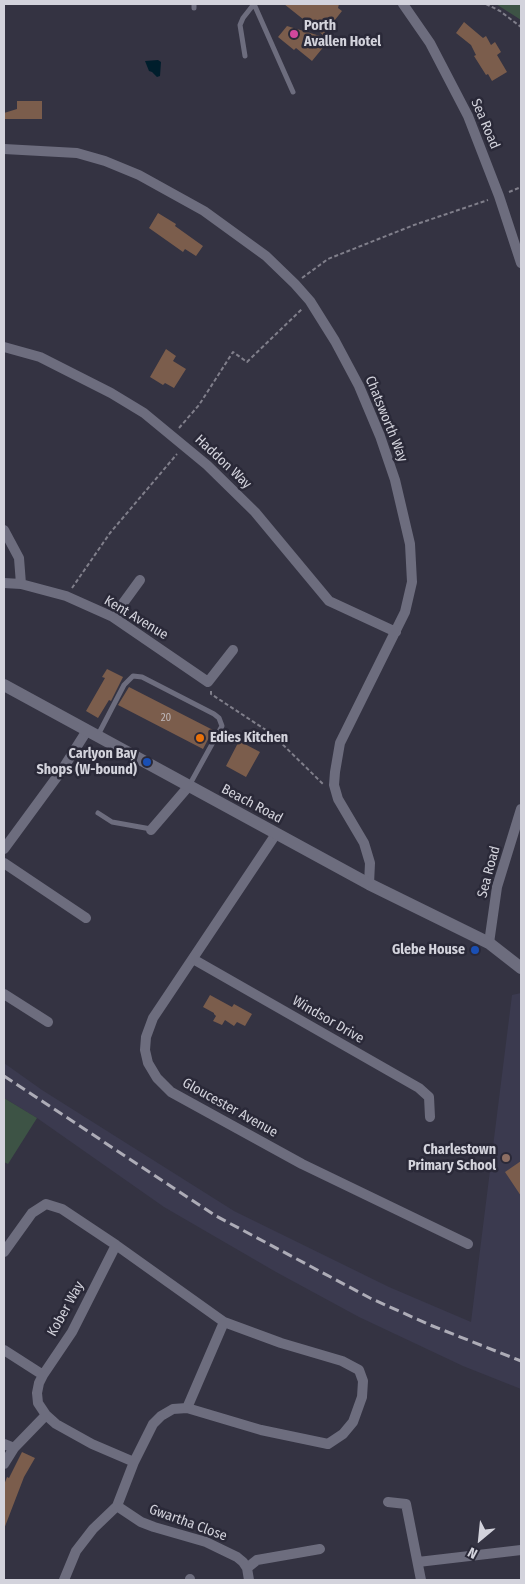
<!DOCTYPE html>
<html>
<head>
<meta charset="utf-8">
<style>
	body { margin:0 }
	#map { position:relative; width:525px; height:1584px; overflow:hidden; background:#343342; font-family:"Fira Sans Condensed",sans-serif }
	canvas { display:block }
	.frame { position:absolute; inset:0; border:5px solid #d3d3dc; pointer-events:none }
	.north { position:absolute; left:455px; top:1514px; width:50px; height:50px; -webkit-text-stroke:4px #2a2938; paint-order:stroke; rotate:208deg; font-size:14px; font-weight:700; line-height:20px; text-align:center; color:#d3d3dc }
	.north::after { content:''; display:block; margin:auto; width:18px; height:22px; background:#d3d3dc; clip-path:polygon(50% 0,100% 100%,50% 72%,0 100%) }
</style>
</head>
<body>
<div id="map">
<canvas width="525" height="1584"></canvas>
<div class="frame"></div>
<div class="north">N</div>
</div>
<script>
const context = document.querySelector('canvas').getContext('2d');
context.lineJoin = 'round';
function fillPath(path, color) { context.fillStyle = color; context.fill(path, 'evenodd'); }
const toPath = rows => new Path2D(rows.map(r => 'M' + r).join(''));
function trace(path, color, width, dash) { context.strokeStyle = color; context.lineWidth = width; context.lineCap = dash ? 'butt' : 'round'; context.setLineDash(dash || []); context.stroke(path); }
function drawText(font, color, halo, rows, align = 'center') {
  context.font = font + ' "Fira Sans Condensed",sans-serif'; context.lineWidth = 5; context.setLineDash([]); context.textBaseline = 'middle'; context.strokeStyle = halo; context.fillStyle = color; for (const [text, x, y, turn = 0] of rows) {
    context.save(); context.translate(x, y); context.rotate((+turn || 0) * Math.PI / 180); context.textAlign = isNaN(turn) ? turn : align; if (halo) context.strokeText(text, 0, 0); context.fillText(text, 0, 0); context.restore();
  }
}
fillPath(toPath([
	[521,993,521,1389,463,1366,359,1317,276,1272,164,1207,37,1118,4,1098,4,1063,42,1090,234,1211,389,1287,471,1322,512,995]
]), '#3b3a4f');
fillPath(toPath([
	[496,4,521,4,521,20],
	[4,1098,37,1118,8,1164,4,1162]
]), '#3d5345');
fillPath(toPath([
	[158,60,161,62,160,76,157,77,152,72,149,71,145,61]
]), '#001e2c');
fillPath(toPath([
	[284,4,339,4,338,8,342,11,323,35],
	[464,22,483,38,486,36,491,45,495,42,501,52,497,55,507,72,492,81,488,74,486,75,474,56,476,55,471,45,456,33],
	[287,26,330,39,312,61,296,48,294,50,278,37],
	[17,101,42,101,42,119,4,119,4,113,17,109],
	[158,213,176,224,175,226,203,246,196,256,185,249,183,252,149,228],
	[166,349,176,356,173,361,186,369,174,388,165,383,163,385,150,377],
	[107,669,123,677,111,701,109,700,98,718,86,711,105,678,102,677],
	[129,687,213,730,203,749,118,705],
	[239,741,260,752,246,777,226,766],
	[210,995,232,1007,234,1004,252,1014,245,1026,237,1022,234,1026,225,1020,222,1025,213,1021,216,1016,214,1014,214,1013,203,1007],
	[521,1161,521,1196,505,1172],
	[22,1452,35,1458,24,1477,4,1529,4,1485,7,1477,9,1478]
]), '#7b5d4c');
trace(toPath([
	[486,4,500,11,521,27],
	[509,192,521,187],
	[302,278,328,259,414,225,488,200],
	[179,428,199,405,233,352,247,362,303,308],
	[72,588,110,533,177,454],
	[211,691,211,694,272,734,324,785]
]), '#807f8b', 2, [4, 2.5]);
trace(toPath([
	[194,4,194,8],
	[254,4,293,92],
	[245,56,240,25,243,18,254,4],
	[98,735,124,685,133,676,142,677,214,714,219,718,222,726,190,784],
	[98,813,112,822,151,829]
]), '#6d6d7e', 5);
trace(toPath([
	[403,4,430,43,468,116,499,196,521,263],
	[4,149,77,153,105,161,139,175,204,211,266,256,295,284,310,301,335,341,359,386,380,436,395,480,410,544,412,582,405,612,340,743,335,772,334,785,338,799,364,843,370,863,369,884],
	[4,347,40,357,111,393,144,413,207,465,255,512,329,601,396,632],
	[4,530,19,558,21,584],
	[4,583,21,584,66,596,113,617,208,682,233,650],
	[113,617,140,580],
	[151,830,188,787],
	[276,834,153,1018,146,1037,145,1050,148,1063,157,1078,171,1092,302,1164,468,1244],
	[4,849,62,770,86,732],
	[4,863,86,918],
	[489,943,497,887,521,809],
	[193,959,419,1088,429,1097,430,1117],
	[4,994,48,1022],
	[4,1252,32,1213,46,1204,62,1209,116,1245],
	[4,1350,43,1375],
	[187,1408,224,1322],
	[4,1444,14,1448],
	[4,1464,14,1448,46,1415],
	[388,1502,406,1504,421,1580],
	[117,1506,141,1522,154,1527,206,1542,237,1557,243,1562,247,1568,249,1580],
	[418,1562,521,1550],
	[247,1568,257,1560,320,1549],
	[64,1580,76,1551,93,1529,117,1506,134,1462,153,1424,161,1416,173,1409,187,1408,261,1430,328,1444,343,1434,353,1422,362,1397,363,1381,359,1370,342,1361,281,1343,224,1322,116,1245,72,1332,43,1375,39,1383,37,1393,38,1403,46,1415,56,1424,92,1444,134,1462],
	[190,1580,190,1579]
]), '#6d6d7e', 10);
trace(toPath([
	[4,685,369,884,489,943,521,968]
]), '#6d6d7e', 12);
trace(toPath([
	[4,1076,216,1216,370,1298,430,1325,521,1361]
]), '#adacb7', 3, [10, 5]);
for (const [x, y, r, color] of [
	[294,34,5,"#d1479c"],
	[200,738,5,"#e8710a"],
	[147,762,5,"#1a4fb4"],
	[475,950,5,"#1a4fb4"],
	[506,1158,5,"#8d6e63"]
]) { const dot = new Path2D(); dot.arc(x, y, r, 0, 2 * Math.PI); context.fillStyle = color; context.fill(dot); trace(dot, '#2a2938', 2); }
drawText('11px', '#bdb6b8', null, [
	["20",166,718]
]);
drawText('bold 14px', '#d3d3dc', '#2a2938', [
	["Porth",304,26,"left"],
	["Avallen Hotel",304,42,"left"],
	["Edies Kitchen",210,738,"left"],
	["Carlyon Bay",137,754],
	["Shops (W-bound)",137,770],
	["Glebe House",465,950],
	["Charlestown",496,1150],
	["Primary School",496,1166]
], 'right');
drawText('14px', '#d3d3dc', '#2a2938', [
	["Sea Road",485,124,67],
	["Chatsworth Way",386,419,68],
	["Haddon Way",223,462,43],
	["Kent Avenue",136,618,31],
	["Beach Road",252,804,28],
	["Sea Road",489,872,-75],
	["Windsor Drive",328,1020,30],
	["Gloucester Avenue",230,1108,29],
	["Kober Way",66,1309,-61],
	["Gwartha Close",188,1523,20]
]);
</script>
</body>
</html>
